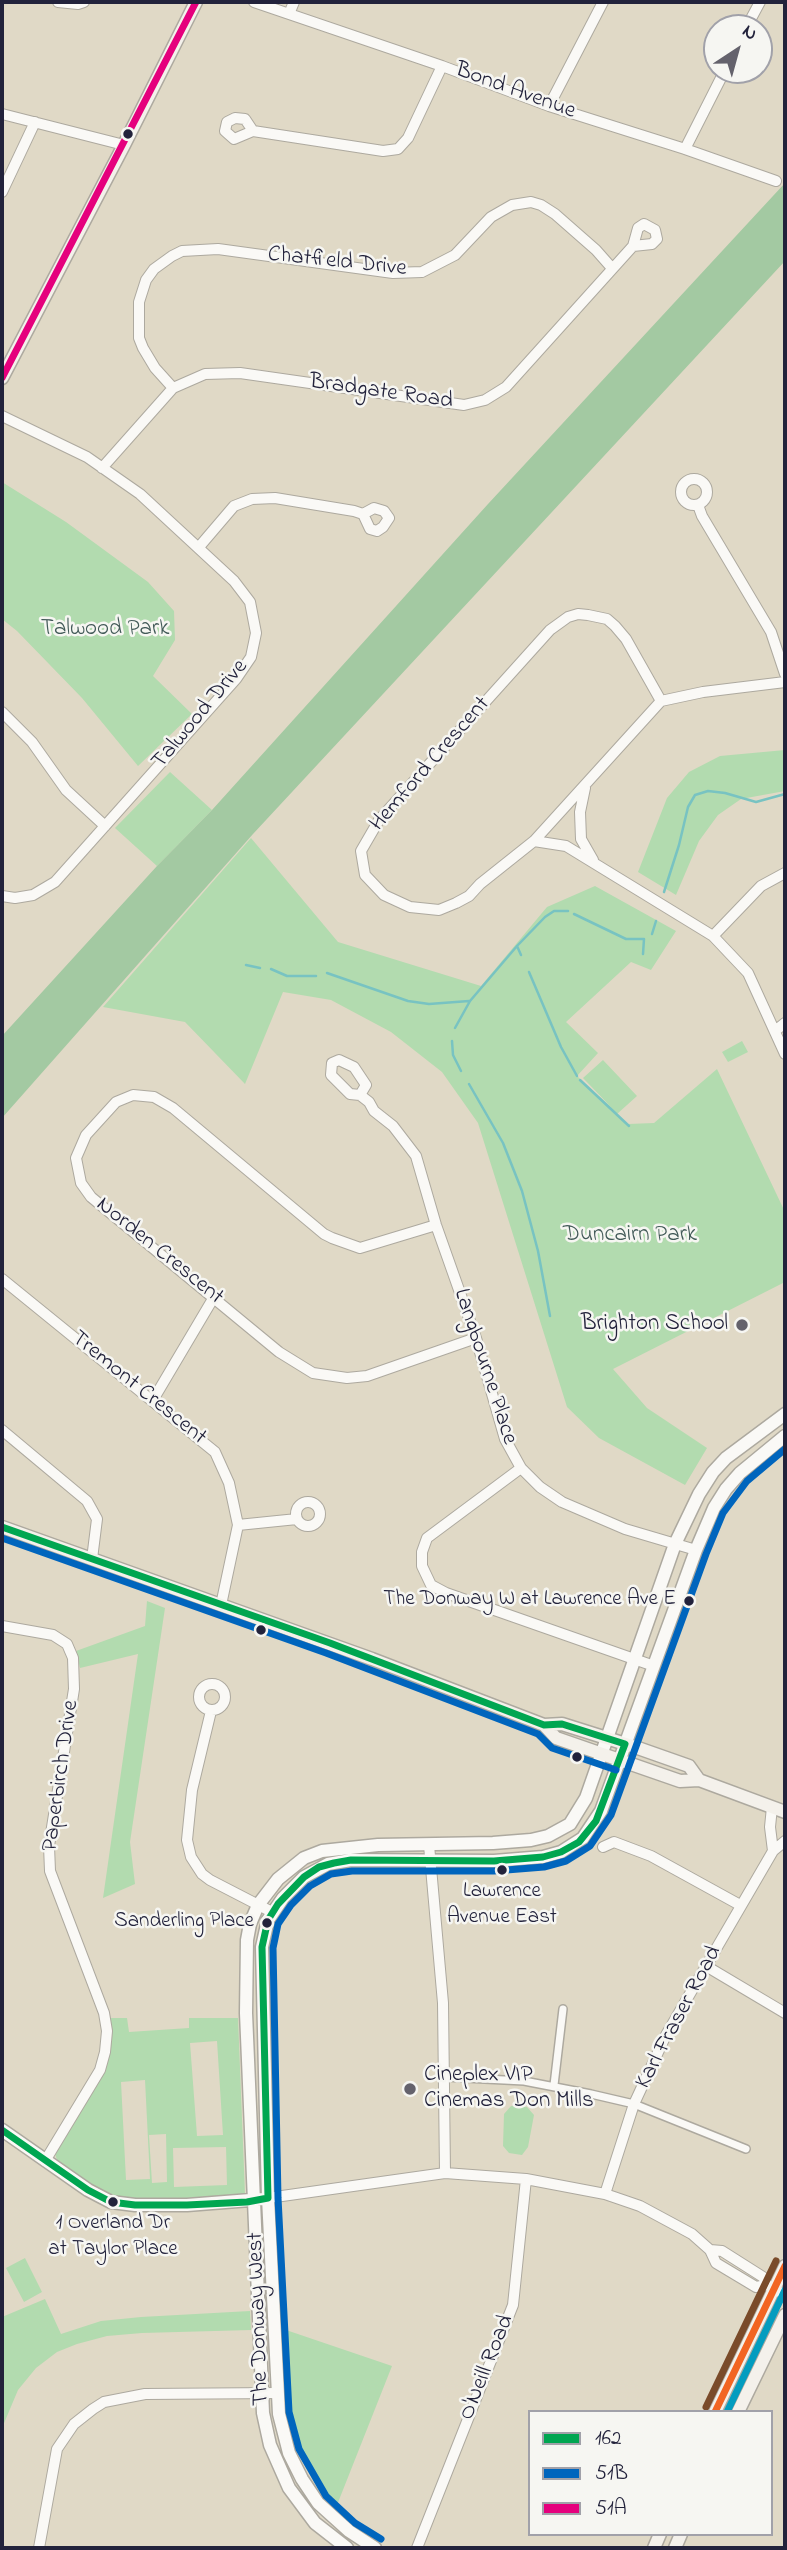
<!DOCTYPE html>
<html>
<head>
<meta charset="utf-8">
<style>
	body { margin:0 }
	#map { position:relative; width:787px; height:2550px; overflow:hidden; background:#e0d9c6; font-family:"Indie Flower",sans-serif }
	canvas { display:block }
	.frame { position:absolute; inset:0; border:4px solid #22223b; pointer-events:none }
	.legend { position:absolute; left:528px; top:2410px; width:245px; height:126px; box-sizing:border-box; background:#f6f6f2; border:2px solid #a1a1a9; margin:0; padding:9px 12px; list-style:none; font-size:21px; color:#22223b }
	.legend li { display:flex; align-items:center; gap:14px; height:35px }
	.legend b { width:35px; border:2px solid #a1a1a9 }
	.north { position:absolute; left:703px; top:14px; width:70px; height:70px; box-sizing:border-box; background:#f6f6f2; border:2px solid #a1a1a9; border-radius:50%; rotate:36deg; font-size:19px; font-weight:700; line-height:28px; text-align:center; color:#22223b }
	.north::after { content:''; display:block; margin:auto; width:24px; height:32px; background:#64626c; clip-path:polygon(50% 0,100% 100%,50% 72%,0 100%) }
</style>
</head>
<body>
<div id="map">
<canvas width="787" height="2550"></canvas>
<div class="frame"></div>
<ul class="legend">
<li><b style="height:9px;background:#00a651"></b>162</li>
<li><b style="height:9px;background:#0065bd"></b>51B</li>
<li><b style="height:9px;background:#e5007d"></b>51A</li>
</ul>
<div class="north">N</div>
</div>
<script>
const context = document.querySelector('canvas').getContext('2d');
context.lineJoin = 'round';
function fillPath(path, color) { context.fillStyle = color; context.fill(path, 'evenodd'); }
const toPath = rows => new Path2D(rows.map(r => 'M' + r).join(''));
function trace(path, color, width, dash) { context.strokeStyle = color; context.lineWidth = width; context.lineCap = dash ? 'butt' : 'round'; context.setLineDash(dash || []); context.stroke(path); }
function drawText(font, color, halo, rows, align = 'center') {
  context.font = font + ' "Indie Flower",sans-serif'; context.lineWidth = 5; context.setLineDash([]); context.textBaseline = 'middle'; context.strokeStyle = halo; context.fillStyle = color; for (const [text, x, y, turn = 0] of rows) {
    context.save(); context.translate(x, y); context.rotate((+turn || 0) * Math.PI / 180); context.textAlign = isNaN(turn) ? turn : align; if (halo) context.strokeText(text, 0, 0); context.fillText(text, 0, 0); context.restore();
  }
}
fillPath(toPath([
	[2,482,66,522,148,582,174,611,175,640,153,676,192,714,138,766,82,698,17,631,2,619],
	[785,750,785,791,741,799,718,815,699,841,676,895,638,872,667,798,689,772,720,756],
	[170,772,212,810,157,866,115,828],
	[251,838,338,942,481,986,547,907,595,886,676,931,651,970,631,962,566,1022,598,1053,577,1076,611,1107,583,1078,603,1060,637,1096,617,1114,628,1124,654,1123,717,1069,785,1212,785,1282,613,1369,647,1408,707,1448,685,1485,599,1438,567,1407,478,1123,442,1072,391,1032,331,1000,283,992,245,1084,185,1022,103,1007],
	[742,1041,748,1052,728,1062,722,1052],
	[147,1601,165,1608,130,1842,135,1884,103,1898,138,1654,80,1668,76,1651,145,1626],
	[110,2018,127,2018,129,2032,189,2028,189,2018,238,2018,245,2194,240,2196,130,2201,110,2197,58,2163,55,2154,105,2071,111,2043],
	[217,2041,223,2135,197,2136,190,2043],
	[145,2080,150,2179,126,2180,121,2082],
	[166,2134,167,2182,152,2183,149,2135],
	[226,2147,227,2185,174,2187,173,2148],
	[511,2106,527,2107,534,2115,528,2147,522,2155,509,2153,503,2146,504,2114],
	[25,2258,42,2292,24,2302,6,2268],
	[45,2299,61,2334,101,2321,141,2317,250,2311,251,2330,142,2333,107,2336,77,2344,57,2352,36,2368,18,2390,2,2428,2,2317],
	[286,2330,392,2366,337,2505,310,2469,292,2426,289,2408]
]), '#b2dbaf');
fillPath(toPath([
	[785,183,785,261,253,834,2,1118,2,1036,157,866,212,810,488,504]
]), '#a3c9a2');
trace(toPath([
	[664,892,679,845,688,807,695,795,708,791,725,793,756,802,785,794],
	[574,914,626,939,644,939,643,954],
	[652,934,656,921],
	[517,946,521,955],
	[246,965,260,968],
	[271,969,287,976,316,976],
	[529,972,561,1047,577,1076],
	[327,973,408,1001,429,1004,469,1001],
	[455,1028,470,1001,517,946,545,917,554,911,568,911],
	[452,1041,453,1055,461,1071],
	[580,1080,629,1126],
	[469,1084,503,1143,522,1191,538,1251,550,1316]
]), '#78c3c2', 2.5);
const pedestrian = toPath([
	[445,2077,524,2081,591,2094,634,2104,746,2149],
	[554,2085,563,2009]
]);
const minor = toPath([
	[58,2,78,4,84,2],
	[254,2,442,66,549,106,685,149,776,181],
	[289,14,294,2],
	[746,28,760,2],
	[549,106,603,2],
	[2,114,124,145],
	[253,131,234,139,225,131,227,122,235,118,245,119,253,131,383,151,398,149,408,138,442,66],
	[685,149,725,70],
	[2,192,35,122],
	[173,388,155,368,143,348,139,338,139,302,146,280,154,269,172,256,182,251,218,249,393,273,422,272,455,255,491,217,512,205,531,202,541,205,555,214,596,250,611,267],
	[2,416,87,457,140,494,234,581,250,602,256,633,251,657,236,679,55,882,33,895,15,898,2,896],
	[102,468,173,388,205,374,240,373,464,405,485,400,506,387,633,246,652,244,657,239,655,230,644,224,638,228,633,246],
	'681 492a13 13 0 1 1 26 0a13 13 0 1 1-26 0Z',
	[698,505,702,516,771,632,785,674],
	[199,547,234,506,252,499,275,498,354,511,363,514,370,529,377,531,383,527,389,518,384,511,374,508,363,514],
	[661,701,626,639,615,626,607,619,588,615,578,614,568,617,550,630,379,820,361,851,365,875,384,895,410,907,439,910,456,903,469,896,480,884,534,841,661,701,703,692,785,682],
	[2,712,32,742,66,790,105,826],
	[585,788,580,812,581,839,593,860],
	[534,841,566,846,713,936,748,973,785,1054],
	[713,936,761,886,785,873],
	[775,1031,785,1023],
	[360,1095,366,1085,354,1067,339,1060,332,1063,331,1075,350,1094,360,1095,369,1102,374,1111,393,1126,416,1156,436,1225,476,1338,505,1439,521,1468,540,1487,562,1502,625,1529,696,1550],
	[436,1225,360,1248,332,1238,324,1234,173,1108,154,1097,133,1095,116,1102,86,1135,76,1158,81,1183,91,1197,279,1352,313,1373,347,1378,367,1376,476,1338],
	[2,1279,215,1452,229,1483,238,1525,221,1605],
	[153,1400,214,1297],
	[2,1430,87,1501,97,1519,92,1559],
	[521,1468,427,1538,422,1552,422,1566,431,1585,446,1593,654,1666],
	'296 1514a12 12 0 1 1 24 0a12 12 0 1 1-24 0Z',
	[238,1525,297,1519],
	[2,1626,53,1635,67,1644,73,1658,74,1689,49,1846,50,1871,104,2013,107,2031,105,2052,100,2070,45,2161],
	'199 1697a13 13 0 1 1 26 0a13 13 0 1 1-26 0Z',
	[211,1711,192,1790,187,1840,191,1857,202,1874,210,1880,272,1912],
	[772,1807,770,1827,773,1851],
	[429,1845,443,2003,445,2173],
	[603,1847,614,1842,651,1856,740,1905],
	[706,1966,785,2013],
	[605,2194,634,2104,666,2035,773,1851,785,1841],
	[268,2198,445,2173,526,2179,605,2194,640,2206,692,2234,710,2250,716,2263,756,2287,767,2285],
	[710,2250,722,2251,763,2277,767,2285,785,2295],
	[39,2548,57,2449,74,2424,93,2409,104,2402,145,2394,277,2393],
	[417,2548,513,2305,526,2179]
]);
const tertiary = toPath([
	[2,2130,88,2190,111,2202,135,2205,187,2205,263,2199],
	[347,2548,315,2523,289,2488,270,2445,263,2413,246,2013,247,1940,250,1924,258,1905,278,1879,304,1858,322,1851,378,1845,493,1843,531,1840,548,1836,570,1824,586,1798,675,1544,699,1494,713,1472,726,1458,785,1414],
	[375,2548,349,2531,318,2503,302,2479,289,2453,279,2414,268,2198,262,1947,268,1920,283,1898,304,1877,328,1864,351,1860,494,1861,543,1857,561,1852,583,1838,601,1811,696,1550,714,1508,726,1489,740,1473,785,1436]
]);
const secondary = toPath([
	[2,378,124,145,196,2],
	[2,1527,372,1659,544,1725,556,1738,680,1781,699,1780,785,1812],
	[544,1725,562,1724,635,1747,689,1766,699,1780],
	[715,2412,785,2266],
	[738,2412,785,2315],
	[654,2548,660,2534],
	[675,2548,681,2534]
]);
trace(pedestrian, '#ada99f', 10);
trace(minor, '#ada99f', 12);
trace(tertiary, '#ada99f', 15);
trace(secondary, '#ada99f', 15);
trace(pedestrian, '#faf9f6', 7);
trace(minor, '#faf9f6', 10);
trace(tertiary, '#faf9f6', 12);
trace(secondary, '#f4f1eb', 12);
trace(toPath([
	[2,1527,330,1643,544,1725,562,1724,625,1744,596,1821,579,1842,561,1852,543,1857,494,1861,351,1860,334,1863,319,1867,304,1877,278,1904,268,1920,262,1947,268,2198,247,2202,187,2205,135,2205,111,2202,88,2190,2,2130]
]), '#00a651', 7);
trace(toPath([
	[2,1538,326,1653,538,1734,552,1748,616,1770],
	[381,2539,355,2523,326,2496,299,2449,289,2412,278,2198,273,1948,278,1924,291,1905,310,1886,331,1874,352,1871,494,1871,544,1867,566,1861,590,1846,611,1815,706,1554,723,1513,747,1481,785,1449]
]), '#0065bd', 7);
trace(toPath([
	[2,378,196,2]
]), '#e5007d', 7);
trace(toPath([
	[715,2412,785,2266]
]), '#f26522', 7);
trace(toPath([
	[727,2412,785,2290]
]), '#039cbf', 7);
trace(toPath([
	[706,2407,776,2261]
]), '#7a4b2a', 7);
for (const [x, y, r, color] of [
	[128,134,6,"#22223b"],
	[742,1325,7,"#64626c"],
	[689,1601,6,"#22223b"],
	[261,1630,6,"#22223b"],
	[577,1757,6,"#22223b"],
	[502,1870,6,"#22223b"],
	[267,1923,6,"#22223b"],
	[410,2089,7,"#64626c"],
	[113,2202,6,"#22223b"]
]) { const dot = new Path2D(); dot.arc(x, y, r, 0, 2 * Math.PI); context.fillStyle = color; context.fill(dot); trace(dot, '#f6f6f2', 2.5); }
drawText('21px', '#22223b', '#f6f6f2', [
	["The Donway W at Lawrence Ave E",676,1601],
	["Lawrence",502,1893,"center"],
	["Avenue East",502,1919,"center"],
	["Sanderling Place",254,1923],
	["1 Overland Dr",113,2225,"center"],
	["at Taylor Place",113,2251,"center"]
], 'right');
drawText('23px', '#22223b', '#f6f6f2', [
	["Bond Avenue",515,92,20],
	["Chatfield Drive",337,263,6],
	["Bradgate Road",381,393,8],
	["Talwood Drive",201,715,-50],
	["Hemford Crescent",431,765,-49],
	["Norden Crescent",159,1252,39],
	["Langbourne Place",484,1367,72],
	["Tremont Crescent",138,1389,39],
	["Paperbirch Drive",62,1776,-82],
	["Karl Fraser Road",680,2018,-62],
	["The Donway West",260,2319,-92],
	["O'Neill Road",488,2368,-68]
]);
drawText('23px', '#425a58', '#f6f6f2', [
	["Talwood Park",105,630],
	["Duncairn Park",630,1236]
]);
drawText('23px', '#22223b', '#f6f6f2', [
	["Brighton School",728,1325],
	["Cineplex VIP",424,2076,"left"],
	["Cinemas Don Mills",424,2102,"left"]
], 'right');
</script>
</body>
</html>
